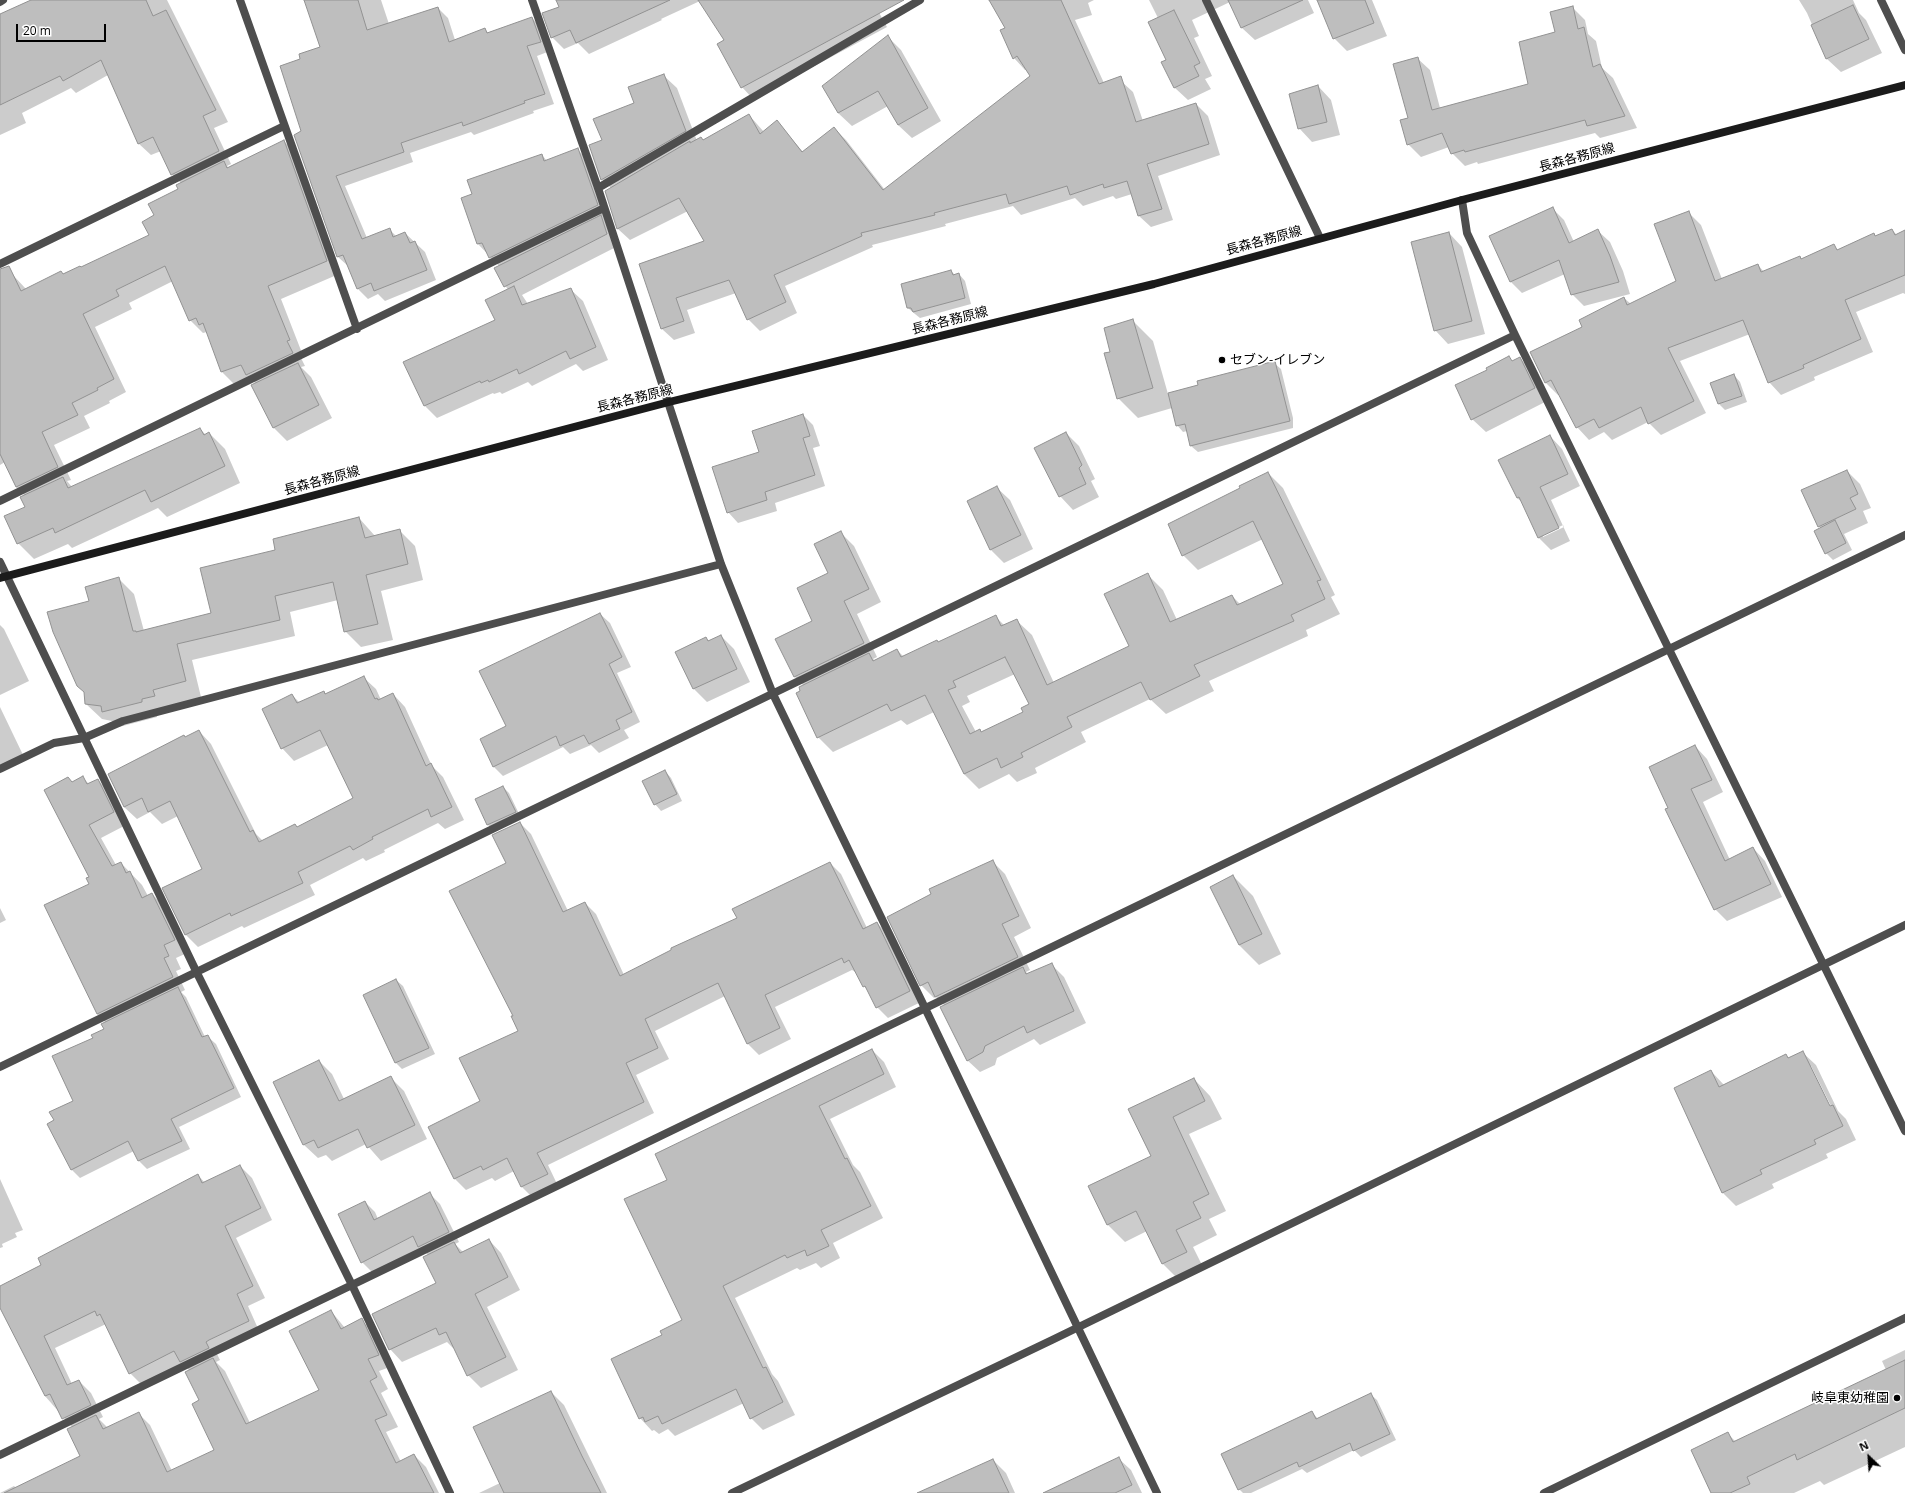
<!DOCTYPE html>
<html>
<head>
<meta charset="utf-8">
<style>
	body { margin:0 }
	#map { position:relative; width:1905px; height:1493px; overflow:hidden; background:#fff; font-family:"Open Sans",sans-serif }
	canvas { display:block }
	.north { position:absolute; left:1849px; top:1437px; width:40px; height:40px; -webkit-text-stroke:3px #fff; paint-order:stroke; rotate:335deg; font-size:11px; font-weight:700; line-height:16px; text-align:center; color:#000 }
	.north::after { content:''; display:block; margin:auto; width:14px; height:18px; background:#000; clip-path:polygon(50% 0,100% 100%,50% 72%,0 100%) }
	.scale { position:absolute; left:16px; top:24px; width:90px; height:18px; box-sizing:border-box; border:2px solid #000; border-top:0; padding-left:5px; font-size:12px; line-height:14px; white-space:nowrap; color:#000; -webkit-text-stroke:3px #fff; paint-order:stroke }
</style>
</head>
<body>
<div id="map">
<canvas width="1905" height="1493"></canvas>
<div class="north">N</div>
<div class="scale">20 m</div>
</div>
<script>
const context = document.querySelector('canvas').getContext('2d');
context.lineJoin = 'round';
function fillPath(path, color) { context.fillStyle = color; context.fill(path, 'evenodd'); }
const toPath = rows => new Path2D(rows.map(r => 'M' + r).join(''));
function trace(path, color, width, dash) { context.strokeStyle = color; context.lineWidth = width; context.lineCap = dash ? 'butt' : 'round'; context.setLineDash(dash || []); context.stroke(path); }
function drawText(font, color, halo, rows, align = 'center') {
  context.font = font + ' "Open Sans","Noto Sans JP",sans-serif'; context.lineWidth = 3; context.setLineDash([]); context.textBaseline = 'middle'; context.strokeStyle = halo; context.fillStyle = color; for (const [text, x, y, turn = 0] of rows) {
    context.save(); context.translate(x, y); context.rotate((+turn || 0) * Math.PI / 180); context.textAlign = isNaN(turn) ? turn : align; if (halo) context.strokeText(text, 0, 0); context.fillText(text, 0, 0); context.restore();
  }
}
fillPath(toPath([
	[33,0,167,0,228,122,214,128,231,164,227,166,229,168,284,141,296,154,339,274,281,299,302,353,299,354,305,366,301,367,311,377,332,418,287,441,274,428,256,384,251,379,235,385,222,372,207,332,203,333,190,320,173,281,129,303,132,309,95,327,126,392,109,401,110,403,84,416,90,428,54,445,71,480,67,481,72,487,200,429,206,435,209,433,225,449,240,483,167,517,158,508,72,548,68,544,34,559,18,543,26,507,25,496,16,487,5,462,0,465,0,281,13,275,26,289,81,268,150,235,155,216,180,190,181,183,172,174,161,151,151,155,138,143,108,75,76,93,71,88,22,113,26,123,0,135,0,40],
	[305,0,381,0,389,24,438,8,448,18,455,40,485,29,489,34,532,18,542,28,550,51,537,56,554,104,533,111,534,113,474,135,471,132,410,153,413,162,345,186,367,238,389,229,397,237,405,233,425,252,436,280,385,301,378,294,368,299,358,289,348,266,338,257,302,131,302,59,321,48],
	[580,0,872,0,887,27,753,99,742,87,726,40,700,1,661,19,662,20,589,54,578,43,564,49,552,37],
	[990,0,1094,0,1088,3,1092,15,1075,20,1104,83,1121,81,1133,92,1143,121,1196,104,1208,116,1220,155,1158,176,1173,220,1151,227,1139,216,1132,194,1116,199,1113,196,1083,206,1075,198,1021,215,1013,206,945,224,946,226,872,245,873,247,785,286,797,313,760,331,748,319,736,293,687,310,695,333,674,340,662,329,640,264,705,242,688,211,630,240,618,229,606,191,611,188,602,179,603,141,636,104,663,75,677,88,697,141,703,141,749,115,764,132,777,122,803,152,834,128,846,140,885,190,1032,76,1027,69,1025,70,1014,58,1006,29],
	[1149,0,1308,0,1314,13,1255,40,1242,28,1230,2,1192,20,1199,36,1194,38,1212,76,1205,79,1211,89,1188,100,1175,88,1163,63,1167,60,1158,18],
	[1318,0,1372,0,1387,36,1347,51,1334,38],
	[1799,0,1853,0,1859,13,1866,20,1882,53,1841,72,1827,59,1807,13],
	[1573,8,1585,20,1588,34,1596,41,1602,68,1613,78,1637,128,1600,138,1595,133,1478,164,1477,162,1465,166,1452,153,1449,147,1421,157,1408,144,1409,118,1417,58,1430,70,1440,108,1530,85,1556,33],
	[888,37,901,50,941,121,912,138,898,125,888,106,852,126,838,113],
	[1318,86,1331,100,1340,135,1312,142,1299,128],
	[578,150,590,162,609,217,604,219,612,228,618,246,522,295,528,304,570,289,583,301,608,360,583,371,576,364,532,386,528,382,502,394,500,392,494,394,493,393,437,418,425,406,405,362,496,320,508,290,495,268,499,266,478,244,462,199,473,195,542,155,547,161],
	[1552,208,1564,220,1574,242,1598,231,1610,242,1623,271,1630,294,1584,306,1572,294,1565,274,1522,293,1511,282],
	[1689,213,1701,225,1722,279,1758,265,1764,272,1799,257,1802,259,1834,246,1839,251,1892,230,1897,235,1905,231,1905,294,1903,293,1856,312,1873,352,1814,377,1815,380,1781,395,1769,382,1750,334,1680,361,1706,413,1661,435,1648,422,1612,440,1604,432,1589,440,1577,427,1560,394,1558,395,1545,382,1583,327,1624,298,1631,304,1677,282],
	[1449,233,1462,247,1485,334,1448,344,1435,330],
	[951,271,955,275,959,274,965,281,971,304,920,318,915,314,908,308],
	[1133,321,1153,341,1168,394,1274,363,1281,369,1293,418,1293,428,1198,452,1191,446,1187,431,1183,432,1177,425,1172,408,1138,418,1118,398,1112,352],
	[1520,358,1533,372,1547,401,1486,432,1472,419,1512,362],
	[1734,375,1740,382,1747,402,1725,410,1719,404,1712,384],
	[803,415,813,425,820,446,813,448,825,486,775,503,777,511,738,523,728,512,760,453],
	[1066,433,1079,446,1095,479,1091,481,1099,497,1073,510,1060,496],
	[1550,436,1562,449,1580,486,1551,500,1570,541,1551,550,1539,538,1523,503,1517,498],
	[1563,525,1564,527,1543,537,1543,535],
	[1847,471,1860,484,1871,508,1863,511,1868,523,1844,534,1852,550,1833,560,1826,553,1821,528,1819,526],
	[1268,473,1283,488,1335,595,1331,597,1340,614,1306,630,1308,636,1209,681,1214,691,1166,714,1150,699,1081,732,1086,742,1035,768,1037,773,1017,782,1009,774,979,789,964,774,934,712,907,725,901,720,833,752,818,737,802,692,804,686,795,677,776,639,814,621,841,533,854,546,881,602,857,614,877,657,873,659,876,661,897,650,904,657,939,643,996,617,1005,626,1016,620,1032,635,1054,683,1130,647,1148,575,1163,590,1177,620,1232,596,1240,604,1284,585,1263,539,1198,570,1183,555,1241,489],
	[1015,674,1030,705,1024,712,982,733,976,732,962,706,970,702,967,696],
	[996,487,1010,500,1033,549,1004,563,991,550],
	[359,518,375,536,399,530,415,546,423,580,381,591,393,640,361,647,345,631,338,600,290,612,295,636,192,660,201,697,157,715,157,717,119,727,112,721,102,719,86,704,90,602,119,579,134,594,144,631,212,613,277,551],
	[600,614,610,623,631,667,617,673,640,722,624,730,629,738,599,753,591,745,570,754,563,747,503,776,494,767,481,739,507,727],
	[0,625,4,629,29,681,0,695],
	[721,636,734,649,750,682,707,702,694,689,706,638,709,641],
	[363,677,376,689,381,700,393,694,405,707,432,766,443,777,464,820,445,829,438,823,384,850,385,852,366,861,363,858,310,885,315,895,244,928,242,926,198,947,186,935,203,869,178,816,162,824,150,812,137,819,124,807,185,738,199,731,211,744,256,834,263,841,295,825,298,828,354,799,328,745,294,761,282,748,292,695,300,703,323,692,326,694],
	[0,707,24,757,0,768],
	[1695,746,1707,759,1723,792,1703,802,1730,860,1753,848,1765,861,1782,897,1727,921,1715,909,1670,808],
	[665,771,671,778,682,801,661,811,655,804],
	[82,777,89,784,98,780,110,793,126,825,101,838,116,865,121,863,142,885,148,896,152,894,165,907,187,953,176,958,181,969,176,971,185,990,181,992,186,997,205,1037,207,1036,216,1044,241,1097,179,1127,190,1149,147,1169,139,1161,134,1151,80,1178,72,1170,49,1124,55,1121,74,1101,94,1038,105,1030,106,1023,97,1014,90,877,68,778,73,783],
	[503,787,509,793,521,818,495,831,488,825,476,799],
	[520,823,531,834,568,911,585,903,596,914,624,975,738,918,830,863,841,874,867,928,877,923,888,934,921,1002,888,1018,877,1007,869,992,864,986,857,973,852,970,775,1007,791,1039,759,1055,748,1044,725,996,655,1031,669,1059,636,1075,654,1113,548,1165,558,1186,533,1198,522,1187,514,1171,495,1181,492,1178,466,1190,455,1179,430,1127,481,1102,519,1031,514,1016,507,864],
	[992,861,1005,874,1031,928,1014,937,1030,970,1026,972,1028,974,1051,964,1064,977,1086,1023,1040,1045,1034,1039,997,1058,995,1065,980,1072,967,1060,945,1006,936,997,934,998,921,985],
	[1233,876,1253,896,1281,954,1259,965,1239,945],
	[0,908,6,920,0,923],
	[396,980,403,986,435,1054,402,1069,396,1063,364,995],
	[872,1050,884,1062,896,1087,830,1119,853,1165,860,1172,883,1218,833,1243,840,1258,821,1268,816,1263,800,1270,797,1268,735,1298,772,1374,778,1381,795,1415,763,1430,751,1418,744,1403,675,1436,668,1429,659,1434,654,1430,652,1431,640,1418,664,1336,683,1321,669,1180],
	[1802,1052,1816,1065,1838,1111,1846,1119,1856,1140,1826,1154,1828,1158,1772,1184,1774,1188,1736,1206,1723,1193,1676,1088,1711,1071,1724,1085,1786,1055,1789,1058],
	[1809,1066,1811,1066,1833,1110,1831,1111],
	[319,1061,332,1074,344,1099,390,1077,404,1091,427,1139,381,1161,366,1144,332,1161,326,1155,318,1158,304,1145,274,1083],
	[1194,1079,1210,1096,1222,1119,1189,1134,1226,1211,1209,1219,1217,1235,1193,1247,1204,1269,1180,1281,1163,1264,1147,1231,1125,1242,1108,1225,1090,1186,1152,1157,1129,1109],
	[240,1166,252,1178,272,1220,236,1238,265,1298,248,1306,260,1333,217,1354,220,1360,216,1362,225,1371,250,1423,321,1390,331,1311,345,1328,361,1320,373,1331,390,1367,379,1371,388,1389,381,1393,398,1427,386,1432,401,1462,414,1455,426,1467,439,1493,0,1493,14,1486,16,1488,82,1456,72,1427,45,1396,0,1305,0,1287,43,1266,198,1175,205,1183],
	[106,1324,130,1373,142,1385,183,1364,190,1371,216,1450,172,1471,150,1425,138,1413,108,1428,99,1419,103,1417,91,1393,79,1381,72,1384,55,1348],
	[0,1179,23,1230,15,1233,17,1237,2,1244,3,1247,0,1248],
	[430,1194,440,1204,459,1242,455,1244,464,1253,489,1240,501,1253,520,1290,487,1307,518,1370,481,1388,468,1375,454,1347,453,1348,447,1342,402,1362,390,1349,437,1283,428,1255,421,1248,372,1272,362,1262,365,1202,375,1212,378,1219],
	[1905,1350,1905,1447,1824,1485,1820,1481,1794,1493,1712,1493,1728,1434,1736,1442,1886,1370,1882,1361],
	[551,1392,564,1405,607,1493,479,1493,500,1483],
	[1370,1394,1377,1400,1396,1440,1361,1457,1354,1450,1307,1473,1302,1469,1251,1493,1243,1493,1239,1489,1312,1412,1318,1419],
	[1118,1458,1131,1470,1142,1493,1063,1493],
	[993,1460,1006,1473,1015,1493,949,1493]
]), '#0003');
const building = toPath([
	[31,0,146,0,153,16,166,10,216,110,203,116,219,151,171,175,153,137,138,144,101,60,63,81,60,76,0,105,0,14,31,0],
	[304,0,358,0,367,30,438,7,449,42,485,28,487,33,532,17,541,42,527,46,545,94,524,101,525,103,463,126,462,122,401,143,404,152,336,176,362,239,390,228,393,237,405,232,410,243,415,241,427,270,374,291,371,283,357,289,343,255,337,257,294,135,301,131,280,66,300,59,299,54,320,47,304,0],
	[556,0,670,0,576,43,570,30,551,38,542,13,559,7,556,0],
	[698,0,904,0,741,88,717,44,724,40,698,0],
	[989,0,1061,0,1099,84,1121,76,1136,122,1196,103,1209,144,1147,164,1162,209,1138,216,1127,181,1104,188,1103,184,1070,195,1067,186,1009,204,1006,194,934,213,935,215,861,233,862,236,774,275,786,302,747,320,729,280,676,298,684,321,661,329,639,264,704,241,679,198,617,229,605,191,690,141,690,143,701,137,703,140,749,114,760,134,777,120,802,152,834,127,883,190,1030,76,1017,56,1013,59,1000,30,1005,28,989,0],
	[1228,0,1303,0,1241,28,1228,0],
	[1317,0,1365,0,1374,23,1333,39,1317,0],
	[1853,5,1869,39,1826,59,1811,25,1853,5],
	[1573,6,1578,29,1584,27,1593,67,1600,64,1625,116,1587,126,1585,120,1465,152,1464,150,1451,154,1442,133,1407,145,1400,120,1408,118,1393,64,1418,57,1432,110,1528,84,1519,42,1555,32,1550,12,1573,6],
	[1174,10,1200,63,1194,66,1199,76,1174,88,1161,62,1166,60,1148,22,1174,10],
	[888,35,928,108,898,125,878,91,838,113,822,86,888,35],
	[664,74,686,131,601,180,589,145,602,140,593,119,634,103,628,87,664,74],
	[1318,85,1327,122,1298,129,1289,94,1318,85],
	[284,140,327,261,268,286,290,340,287,341,293,353,246,375,241,365,221,372,203,323,199,325,196,318,189,321,165,266,116,290,119,296,83,314,114,379,97,388,98,390,72,403,78,415,42,432,58,467,16,487,0,454,0,269,9,266,21,291,61,271,63,274,80,266,81,267,149,235,142,222,154,215,148,204,178,189,176,185,224,161,227,168,284,140],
	[578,148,598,205,489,258,482,243,477,244,461,198,472,194,467,180,542,154,544,161,578,148],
	[1553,207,1569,243,1598,229,1610,256,1619,282,1571,295,1559,260,1510,282,1489,236,1553,207],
	[1689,211,1715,281,1758,264,1761,272,1800,256,1801,259,1834,244,1837,250,1874,233,1875,236,1892,229,1895,235,1905,230,1905,275,1845,300,1861,339,1803,365,1804,368,1768,383,1743,320,1668,348,1694,401,1648,424,1641,407,1599,428,1594,419,1576,428,1551,380,1545,383,1530,352,1582,327,1579,320,1624,297,1627,305,1676,281,1654,224,1689,211],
	[601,215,607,234,504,287,494,268,601,215],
	[1449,232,1472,321,1434,331,1411,242,1449,232],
	[951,270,953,275,959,273,965,298,913,312,911,308,907,308,901,284,951,270],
	[514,286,522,305,571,288,596,347,570,359,566,351,519,374,517,369,489,382,488,380,481,383,480,381,424,406,403,362,495,320,485,300,514,286],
	[1133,319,1153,388,1117,399,1104,353,1110,352,1104,328,1133,319],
	[1509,356,1512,361,1520,357,1535,388,1471,420,1455,385,1487,370,1486,368,1509,356],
	[1275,361,1290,421,1190,446,1185,424,1176,426,1168,393,1198,385,1197,381,1275,361],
	[298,363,319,405,273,428,251,385,298,363],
	[1734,374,1742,396,1718,404,1710,383,1734,374],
	[803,414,810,436,803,438,815,475,765,492,767,500,727,513,712,467,759,452,752,431,803,414],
	[200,428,204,435,209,432,225,466,151,502,145,490,55,533,53,528,17,544,4,516,25,507,20,497,63,477,68,488,200,428],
	[1066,432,1082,465,1079,468,1086,484,1059,497,1034,448,1066,432],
	[1550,435,1568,474,1540,487,1559,528,1538,538,1519,497,1517,498,1498,460,1550,435],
	[1847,470,1858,494,1850,498,1856,509,1818,527,1801,490,1847,470],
	[1268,472,1321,580,1317,581,1325,599,1291,615,1294,621,1194,665,1200,676,1150,700,1141,682,1067,717,1072,727,1021,753,1023,757,1001,768,997,758,964,774,925,695,891,711,887,704,817,738,796,693,800,691,799,687,869,653,873,661,897,649,901,657,937,640,938,642,996,615,1001,626,1017,619,1047,685,1129,646,1104,594,1148,573,1170,622,1232,595,1237,605,1283,584,1253,521,1182,556,1168,524,1240,488,1239,486,1268,472],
	[1005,657,1029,704,1021,708,1023,712,981,732,980,729,970,734,948,690,956,687,953,681,1005,657],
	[997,486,1021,535,990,550,967,501,997,486],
	[359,517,365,538,400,529,408,564,366,575,378,624,344,632,333,582,275,596,280,620,177,644,186,681,153,690,155,696,142,699,142,702,102,712,101,706,85,704,84,692,77,686,53,632,47,612,89,601,85,587,119,577,133,631,136,631,136,632,211,613,200,568,275,550,273,539,359,517],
	[1835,520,1846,543,1825,554,1814,531,1835,520],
	[841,531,869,589,844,601,864,643,794,677,775,639,812,621,797,588,828,573,814,544,841,531],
	[600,613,622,657,609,664,632,712,616,720,620,729,589,744,584,735,560,746,556,736,493,767,480,739,506,726,479,671,600,613],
	[721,635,737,669,693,689,675,652,706,637,708,641,721,635],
	[364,676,375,699,377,698,378,700,393,693,426,766,431,763,452,807,431,817,428,809,372,837,373,839,353,850,350,846,298,872,303,883,231,916,230,913,185,935,162,888,202,869,170,801,148,812,142,798,124,807,108,774,184,735,185,737,199,730,250,832,253,830,259,842,295,824,297,827,353,798,320,730,281,749,262,709,292,694,297,703,324,691,325,694,364,676],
	[1695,745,1712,780,1691,789,1725,861,1753,847,1771,884,1714,910,1665,809,1668,808,1649,767,1695,745],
	[665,770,677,794,654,805,642,781,665,770],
	[83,776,87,784,98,779,114,812,89,825,112,866,121,862,126,873,130,871,142,898,152,893,175,940,164,945,169,956,164,958,173,977,97,1014,44,905,89,884,86,878,89,877,44,790,68,777,72,782,83,776],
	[503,786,516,812,487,825,475,799,503,786],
	[520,822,563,912,585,902,620,976,671,950,671,948,737,918,732,909,830,862,863,929,877,922,910,991,876,1008,865,986,863,987,849,960,844,963,842,958,765,995,780,1028,747,1044,718,983,645,1019,658,1048,626,1063,644,1102,537,1153,548,1174,521,1187,507,1158,483,1170,481,1166,454,1179,428,1127,480,1101,459,1058,518,1031,511,1016,513,1016,449,891,506,863,492,835,520,822],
	[993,860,1019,916,1002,924,1018,957,935,997,928,982,920,986,887,917,931,894,929,889,993,860],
	[1233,875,1262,934,1239,945,1210,887,1233,875],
	[1052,963,1074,1011,1027,1033,1024,1026,985,1046,983,1052,967,1061,940,1007,1023,967,1026,974,1052,963],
	[396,979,429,1048,395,1063,363,995,396,979],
	[178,987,202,1037,208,1035,234,1088,171,1119,182,1141,138,1161,128,1141,71,1170,47,1124,54,1120,49,1112,73,1101,52,1056,93,1038,91,1035,104,1029,101,1024,178,987],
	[872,1049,884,1074,819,1106,845,1159,847,1158,871,1206,821,1230,829,1246,807,1256,805,1250,787,1258,785,1255,723,1286,763,1368,766,1367,783,1402,750,1419,736,1389,662,1424,658,1416,645,1422,643,1417,639,1419,611,1359,662,1335,660,1331,682,1320,624,1199,667,1180,655,1154,872,1049],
	[1803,1051,1830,1106,1833,1105,1843,1126,1814,1140,1816,1144,1760,1170,1762,1174,1722,1193,1674,1088,1711,1070,1719,1087,1786,1054,1788,1058,1803,1051],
	[319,1060,339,1101,391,1076,415,1125,367,1148,358,1129,318,1148,314,1140,303,1145,273,1082,319,1060],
	[1194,1078,1205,1101,1173,1117,1209,1194,1193,1202,1201,1218,1176,1230,1187,1252,1162,1264,1136,1211,1107,1225,1088,1186,1151,1156,1128,1109,1194,1078],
	[240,1165,261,1208,225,1226,253,1286,237,1294,249,1321,209,1340,206,1342,209,1348,180,1362,174,1351,129,1374,100,1314,97,1316,95,1311,44,1336,67,1385,79,1380,91,1405,62,1419,50,1394,45,1396,0,1308,0,1286,41,1265,38,1258,198,1174,202,1183,240,1165],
	[430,1192,449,1232,418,1247,413,1236,361,1263,338,1214,365,1201,374,1220,430,1192],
	[489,1239,508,1277,475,1294,506,1357,467,1376,446,1332,439,1335,436,1328,389,1350,372,1314,436,1283,423,1257,454,1242,460,1253,489,1239],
	[331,1310,341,1329,362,1318,379,1355,368,1359,377,1377,370,1381,387,1415,375,1420,396,1463,414,1454,434,1493,4,1493,80,1456,67,1429,96,1415,103,1429,139,1412,167,1472,214,1450,192,1404,199,1400,185,1372,213,1358,246,1424,319,1390,289,1331,331,1310],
	[1905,1360,1905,1408,1797,1460,1795,1454,1747,1477,1750,1484,1730,1493,1711,1493,1691,1450,1728,1432,1733,1442,1905,1360],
	[551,1391,582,1456,601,1493,504,1493,473,1427,551,1391],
	[1371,1393,1390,1434,1353,1451,1350,1443,1299,1467,1297,1462,1238,1490,1221,1454,1312,1411,1316,1419,1371,1393],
	[1119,1457,1132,1485,1115,1493,1043,1493,1119,1457],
	[993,1459,1009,1493,917,1493,993,1459]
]);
fillPath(building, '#bebebe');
trace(building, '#929292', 1);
trace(toPath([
	[240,0,357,329],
	[532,0,598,188,721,564,773,694,925,1008,1157,1493],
	[1206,0,1320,238],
	[1881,0,1905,50],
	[0,2,3,0],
	[598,188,920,0],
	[1462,200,1467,233,1515,335,1905,1131],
	[0,264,284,126],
	[0,501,604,208],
	[0,562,196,971,352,1285,450,1493],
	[0,769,54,743,84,738,123,721,721,564],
	[0,1067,1515,335],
	[0,1455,1905,535],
	[732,1493,1052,1340,1905,925],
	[1544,1493,1905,1318]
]), '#4e4e4e', 8);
trace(toPath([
	[0,578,669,402,1154,284,1462,200,1905,85]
]), '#1b1b1b', 8);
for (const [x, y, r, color] of [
	[1222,360,4,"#000"],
	[1897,1398,4,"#000"]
]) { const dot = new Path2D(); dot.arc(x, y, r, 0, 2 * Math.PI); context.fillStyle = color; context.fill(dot); trace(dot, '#fff', 1.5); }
drawText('13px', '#000', '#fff', [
	["長森各務原線",1577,158,-15],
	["長森各務原線",1264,241,-15],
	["長森各務原線",950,321,-14],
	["長森各務原線",635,399,-14],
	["長森各務原線",322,481,-15]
]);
drawText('13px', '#000', '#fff', [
	["セブン-イレブン",1230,360],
	["岐阜東幼稚園",1889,1398,"right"]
], 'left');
</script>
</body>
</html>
